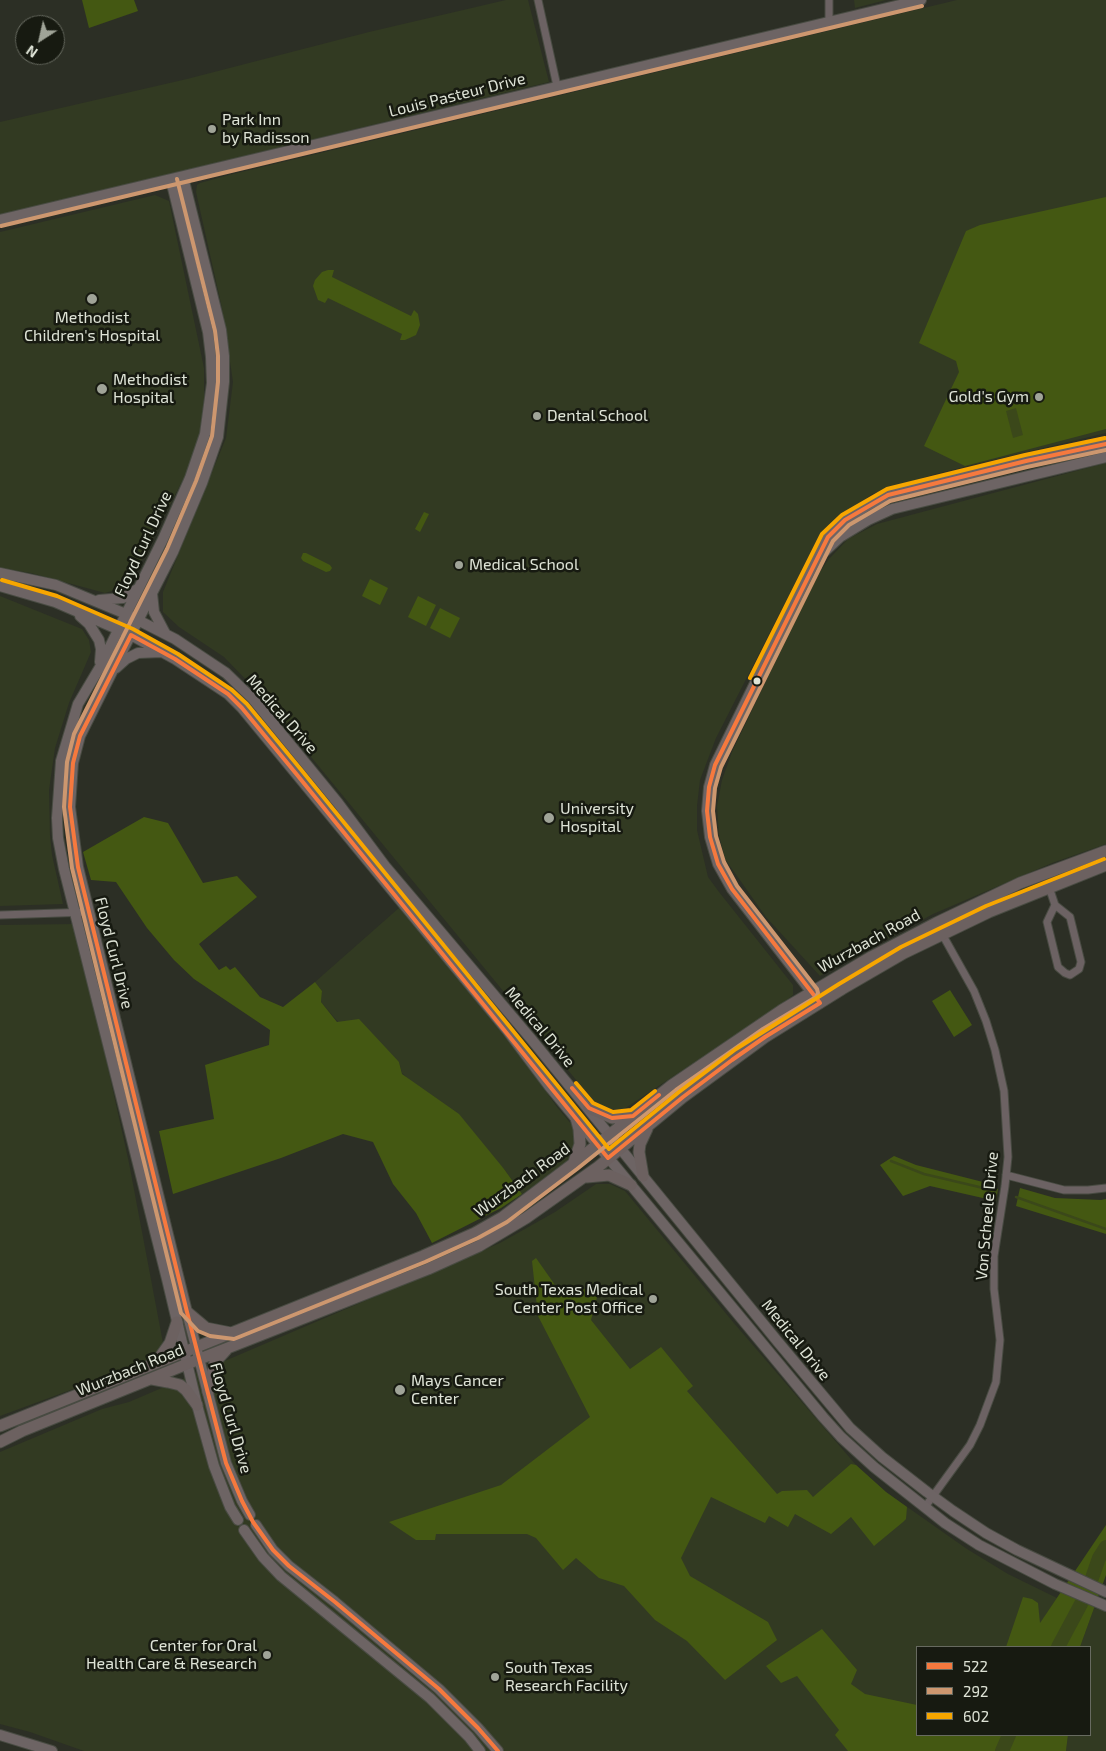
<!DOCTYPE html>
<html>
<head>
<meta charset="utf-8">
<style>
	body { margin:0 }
	#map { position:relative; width:1106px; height:1751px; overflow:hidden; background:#2c2f25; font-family:"Exo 2",sans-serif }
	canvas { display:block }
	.legend { position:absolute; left:916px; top:1646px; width:175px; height:90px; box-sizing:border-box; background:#171a11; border:1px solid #676a60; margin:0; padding:6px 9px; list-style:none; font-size:15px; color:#dee3d6 }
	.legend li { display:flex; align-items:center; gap:10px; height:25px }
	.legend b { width:25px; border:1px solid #676a60 }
	.north { position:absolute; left:15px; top:15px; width:50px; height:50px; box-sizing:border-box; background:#171a11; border:1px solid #676a60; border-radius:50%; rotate:215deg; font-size:14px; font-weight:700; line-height:20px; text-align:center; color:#dee3d6 }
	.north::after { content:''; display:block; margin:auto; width:18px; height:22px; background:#a0a498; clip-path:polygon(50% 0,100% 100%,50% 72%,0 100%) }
</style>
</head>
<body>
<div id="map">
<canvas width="1106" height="1751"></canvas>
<ul class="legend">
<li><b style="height:6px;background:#f6793e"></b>522</li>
<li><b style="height:6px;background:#cd976f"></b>292</li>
<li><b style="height:6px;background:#f7a600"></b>602</li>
</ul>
<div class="north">N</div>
</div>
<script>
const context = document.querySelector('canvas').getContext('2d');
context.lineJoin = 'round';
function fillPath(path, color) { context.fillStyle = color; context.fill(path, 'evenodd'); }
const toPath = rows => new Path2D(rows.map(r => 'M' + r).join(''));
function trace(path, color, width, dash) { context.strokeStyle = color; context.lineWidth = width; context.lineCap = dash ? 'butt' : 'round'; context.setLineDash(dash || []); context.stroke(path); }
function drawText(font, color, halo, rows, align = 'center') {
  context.font = font + ' "Exo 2",sans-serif'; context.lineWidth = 5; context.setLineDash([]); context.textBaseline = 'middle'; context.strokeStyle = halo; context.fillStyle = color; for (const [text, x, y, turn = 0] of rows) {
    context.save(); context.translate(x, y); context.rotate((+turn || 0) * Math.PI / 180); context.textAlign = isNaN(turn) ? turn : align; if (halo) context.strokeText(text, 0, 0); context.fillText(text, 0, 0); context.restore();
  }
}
fillPath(toPath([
	[506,0,528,0,549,82,0,215,0,122,187,79,369,32],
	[854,0,886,0,855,8],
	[957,0,1106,0,1106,433,935,474,872,494,853,508,816,542,716,738,700,780,697,806,697,830,708,877,719,892,793,985,793,995,782,1004,624,1109,608,1109,595,1103,257,691,224,657,179,627,163,612,163,592,226,438,233,382,222,308,196,192,197,185,200,183,229,175],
	[155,195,169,201,204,368,204,398,200,433,190,466,132,578,118,589,105,593,31,573,0,568,0,232],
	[1106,463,1106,844,1052,863,933,914,820,976,766,917,725,859,719,835,717,806,722,780,732,752,814,581,828,560,848,539,877,524],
	[0,596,82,629,89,640,91,652,69,703,55,748,49,790,50,835,52,855,63,904,0,906],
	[400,907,523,1059,557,1107,572,1125,577,1138,571,1160,522,1194,504,1169,402,1073,399,1062,338,1022,321,1002,322,991,315,982],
	[76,924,129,1163,163,1343,152,1360,0,1416,0,925],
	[596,1184,610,1184,625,1191,733,1322,856,1465,886,1492,967,1549,1008,1574,1057,1598,1040,1624,1027,1647,917,1647,917,1735,972,1751,84,1751,30,1732,0,1724,0,1452,102,1409,129,1402,500,1243,555,1212],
	[1094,1608,1106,1611,1106,1751,1066,1751,1068,1735,1090,1735,1090,1647,1080,1647]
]), '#323a22');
fillPath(toPath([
	[82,0,134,0,138,11,89,28],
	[1106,197,1106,429,965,466,924,446,959,372,956,361,919,343,966,231,980,225],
	[328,270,334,270,332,277,411,316,414,310,418,314,420,325,416,335,405,340,400,340,402,334,328,298,325,303,318,300,313,286,315,280,322,272],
	[424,512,429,514,420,532,415,529],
	[303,553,306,553,330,565,332,568,330,571,326,572,303,561,301,558],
	[370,579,388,588,380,605,362,596],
	[418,596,436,605,426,626,408,617],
	[440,608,460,618,450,638,430,628],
	[144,817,168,823,203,883,237,876,257,897,199,944,219,970,226,966,230,970,235,967,260,997,283,1007,315,982,322,991,321,1002,337,1022,359,1019,399,1062,402,1074,459,1114,504,1169,522,1194,501,1208,432,1243,416,1213,393,1184,373,1142,343,1134,281,1158,173,1194,159,1131,214,1119,205,1065,269,1045,270,1030,194,979,174,960,147,928,116,882,91,880,83,852],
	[950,990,972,1025,954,1037,932,1001],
	[894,1156,916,1165,983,1182,998,1189,996,1201,930,1186,903,1196,880,1165],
	[1020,1188,1055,1198,1101,1200,1106,1199,1106,1234,1016,1206],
	[536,1258,560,1292,578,1294,592,1283,599,1290,591,1320,630,1369,661,1347,693,1386,687,1391,777,1494,782,1491,807,1490,813,1497,851,1464,856,1465,886,1492,907,1507,906,1519,903,1522,874,1546,851,1517,831,1534,795,1514,788,1527,769,1516,765,1523,711,1497,681,1558,690,1576,768,1622,777,1640,725,1680,687,1641,655,1620,624,1586,599,1578,576,1558,563,1570,536,1538,527,1534,436,1534,435,1540,416,1540,389,1522,501,1485,590,1417,538,1316,532,1261],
	[1106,1525,1106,1575,1080,1647,1006,1647,1023,1597,1032,1599,1038,1603,1040,1623],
	[822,1629,857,1670,851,1684,865,1694,917,1705,917,1735,1068,1735,1066,1751,848,1751,835,1735,839,1730,797,1676,781,1683,766,1666]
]), '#445812');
fillPath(toPath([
	[1016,408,1023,435,1013,438,1006,411]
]), '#3b481a');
trace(toPath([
	[891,1161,924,1174,996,1191],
	[1016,1197,1106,1229]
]), '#3b481a', 2.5);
trace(toPath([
	[1092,1578,1099,1558,1106,1547],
	[1058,1647,1081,1604],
	[1002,1751,1009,1735]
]), '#3b481a', 14);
const street = toPath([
	[538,0,557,86],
	[829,0,829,21],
	[1049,887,1055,905,1070,917,1081,962,1079,969,1070,975,1065,973,1058,967,1047,922,1055,905],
	[0,915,89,912],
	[1006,1175,1064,1190,1088,1190,1106,1188],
	[925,1507,970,1445,980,1425,996,1382,1000,1340,994,1289,994,1256,1005,1186,1008,1157,1004,1091,995,1050,986,1021,974,991,941,932]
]);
const secondary = toPath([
	[183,177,221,330,224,356,224,382,218,437,202,483,173,552,126,644,80,736,73,763,70,807,78,867,187,1312,226,1463,242,1501,250,1515],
	[171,180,208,332,211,357,212,383,205,434,190,478,163,539,100,667,78,704,61,761,57,818,58,838,64,869,167,1279,197,1405,214,1466,230,1507,238,1520],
	[0,220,921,0],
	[825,551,840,537,868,520,892,509,1106,457],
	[0,573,56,585,126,614,175,639,226,673,253,699,338,803,385,866,532,1040,778,1342,850,1428,882,1457,927,1492,953,1511,986,1533,1017,1550,1106,1592],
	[0,586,55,602,131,635,175,659,228,694,242,708,298,776,507,1030,549,1086,823,1417,841,1437,874,1467,945,1523,979,1545,1055,1584,1106,1606],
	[152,593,154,612,165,633],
	[99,600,123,598,139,588],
	[80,616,89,624,99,640,101,649,100,662],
	[116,668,126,659,138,653,162,652],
	[820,1003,732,889,718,864,710,837,707,811,709,787,715,765,808,575,828,537,845,520,867,506,888,495,1026,461,1106,444],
	[256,1525,273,1550,289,1566,335,1602,439,1689,478,1728,498,1751],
	[244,1530,263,1557,281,1576,430,1698,469,1737,480,1751],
	[0,1735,52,1751]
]);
const primary = toPath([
	[589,1108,612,1118,631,1116],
	[574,1162,580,1144,579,1129,576,1118],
	[643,1176,639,1152,640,1144,647,1129],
	[587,1177,609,1175,631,1185],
	[187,1312,206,1328,231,1333],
	[154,1363,160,1357,170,1343,177,1322],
	[152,1379,168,1382,180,1385,186,1390,197,1405],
	[208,1392,215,1362,226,1350],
	[0,1426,423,1256,475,1233,503,1217,573,1164,672,1085,782,1010,871,957,936,923,1020,883,1106,851],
	[0,1442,22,1431,187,1364,428,1269,479,1246,526,1218,598,1167,683,1097,765,1037,842,989,904,953,989,912,1106,865]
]);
trace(street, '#484b42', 9);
trace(secondary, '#484b42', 12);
trace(primary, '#484b42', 13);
trace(street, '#6c6263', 7);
trace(secondary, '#6d6464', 10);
trace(primary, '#6c6160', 11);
trace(toPath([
	[572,1088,589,1108,612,1118,633,1116,659,1095],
	[498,1751,478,1728,439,1689,335,1602,289,1566,273,1550,253,1522,242,1501,226,1463,187,1312,78,867,70,807,73,763,80,736,131,635,175,659,228,694,242,708,298,776,608,1158,683,1097,732,1060,765,1037,820,1003,732,889,718,864,710,837,707,811,709,787,715,765,828,537,845,520,888,495,1026,461,1106,444]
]), '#f6793e', 4);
trace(toPath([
	[177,179,215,331,218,356,218,382,212,436,196,481,167,549,74,734,67,762,64,807,72,868,181,1313,198,1331,210,1336,234,1339,425,1262,478,1238,507,1222,577,1169,676,1090,763,1029,816,997,818,993,817,989,737,886,724,862,716,836,713,811,715,788,721,767,833,541,849,525,890,501,1027,467,1106,450],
	[1,226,922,6]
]), '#cd976f', 4);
trace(toPath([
	[2,580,57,596,133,629,178,654,232,690,247,704,303,772,609,1149,679,1092,736,1049,839,984,901,947,986,906,1104,859],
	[750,678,822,534,842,515,887,489,1025,455,1105,438],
	[576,1083,593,1103,613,1112,631,1110,655,1091]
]), '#f7a600', 4);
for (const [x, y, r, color] of [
	[212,129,5,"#a0a498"],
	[92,299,6,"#a0a498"],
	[102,389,6,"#a0a498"],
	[1039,397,5,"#a0a498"],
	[537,416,5,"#a0a498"],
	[459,565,5,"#a0a498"],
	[757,681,4.5,"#dee3d6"],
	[549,818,6,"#a0a498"],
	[653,1299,5,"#a0a498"],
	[400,1390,6,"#a0a498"],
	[267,1655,5,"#a0a498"],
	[495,1677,5,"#a0a498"]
]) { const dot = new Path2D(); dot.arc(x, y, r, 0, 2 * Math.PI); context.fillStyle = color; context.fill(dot); trace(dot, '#171a11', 2); }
drawText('16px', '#dee3d6', '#171a11', [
	["Louis Pasteur Drive",457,95,-14],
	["Floyd Curl Drive",143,544,-65],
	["Medical Drive",282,714,49],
	["Wurzbach Road",869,941,-29],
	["Floyd Curl Drive",114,953,76],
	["Medical Drive",540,1027,50],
	["Wurzbach Road",522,1180,-36],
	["Von Scheele Drive",987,1216,-85],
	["Medical Drive",796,1340,51],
	["Wurzbach Road",130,1370,-22],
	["Floyd Curl Drive",231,1418,74]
]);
drawText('16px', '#dee3d6', '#171a11', [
	["Park Inn",222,120],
	["by Radisson",222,138],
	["Methodist",92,318,"center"],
	["Children's Hospital",92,336,"center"],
	["Methodist",113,380],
	["Hospital",113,398],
	["Gold's Gym",1029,397,"right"],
	["Dental School",547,416],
	["Medical School",469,565],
	["University",560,809],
	["Hospital",560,827],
	["South Texas Medical",643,1290,"right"],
	["Center Post Office",643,1308,"right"],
	["Mays Cancer",411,1381],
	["Center",411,1399],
	["Center for Oral",257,1646,"right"],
	["Health Care & Research",257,1664,"right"],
	["South Texas",505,1668],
	["Research Facility",505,1686]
], 'left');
</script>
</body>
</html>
